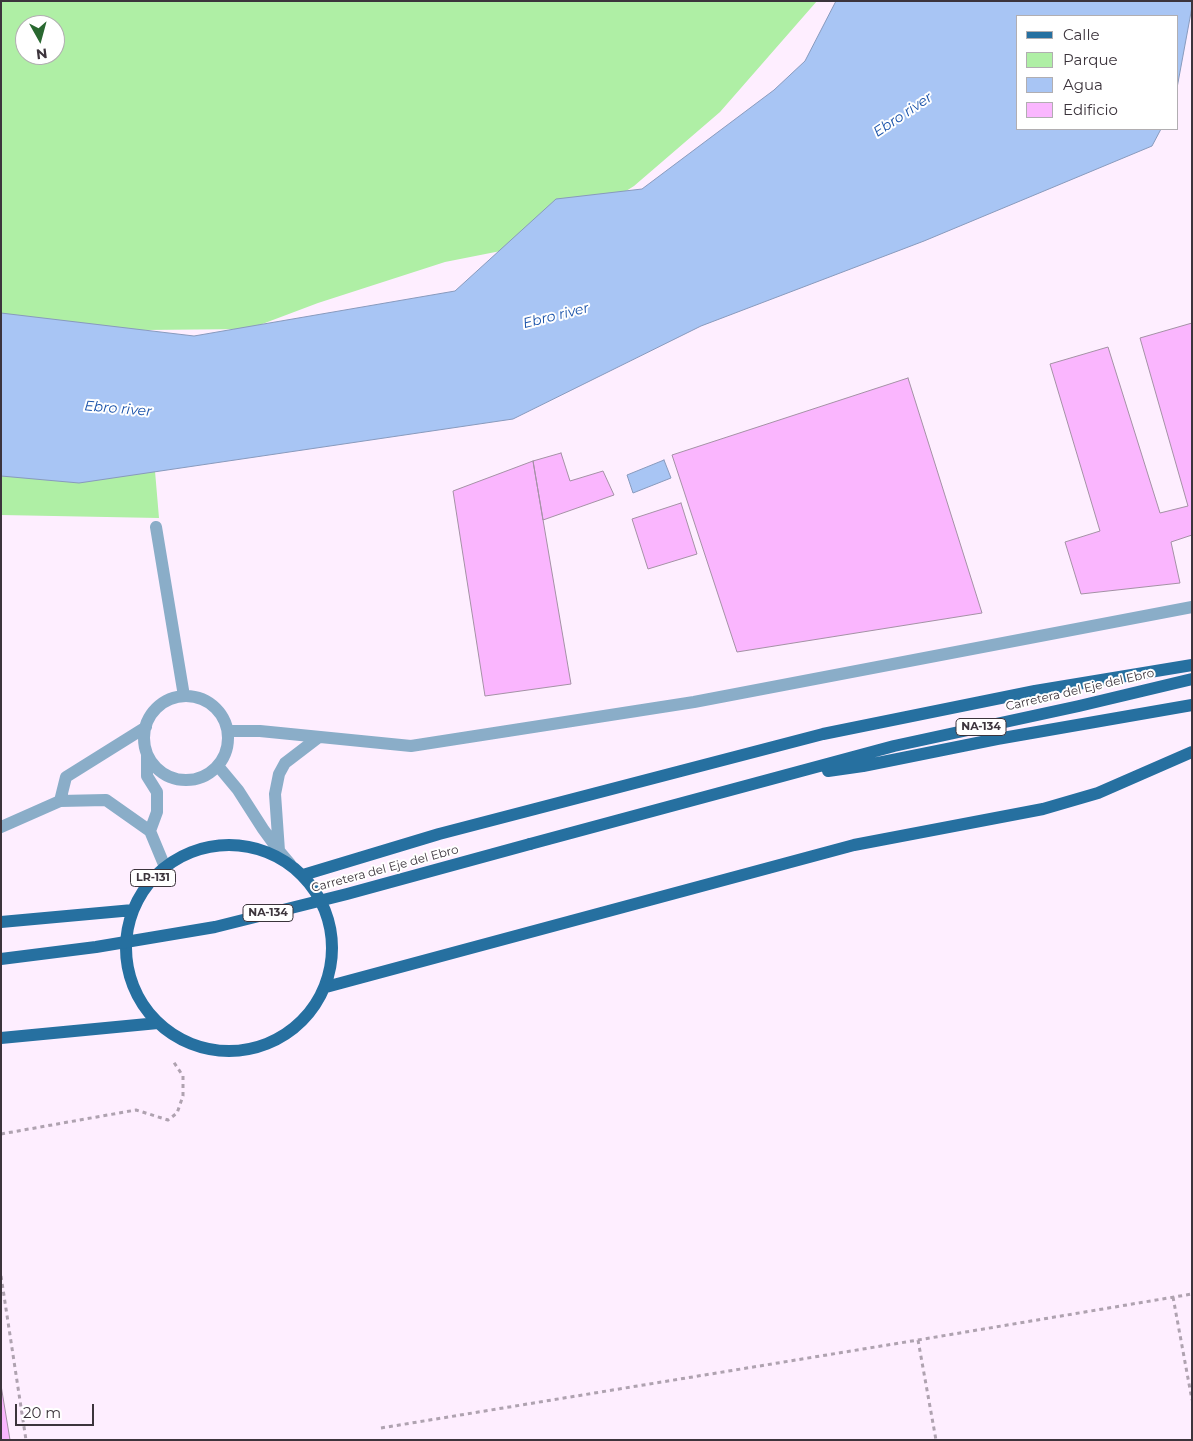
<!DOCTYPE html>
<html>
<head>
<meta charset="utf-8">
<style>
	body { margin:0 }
	#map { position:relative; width:1193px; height:1441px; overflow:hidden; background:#feeeff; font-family:Montserrat,sans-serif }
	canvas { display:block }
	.frame { position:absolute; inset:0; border:2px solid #3c343c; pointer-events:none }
	.legend { position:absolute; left:1016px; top:15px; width:162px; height:115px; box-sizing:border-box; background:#fff; border:1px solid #b1aeb1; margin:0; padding:6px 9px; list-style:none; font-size:15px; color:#3c343c }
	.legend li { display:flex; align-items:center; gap:10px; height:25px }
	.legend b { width:25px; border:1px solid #b1aeb1 }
	.north { position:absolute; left:15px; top:15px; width:50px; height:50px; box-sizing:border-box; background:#fff; border:1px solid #b1aeb1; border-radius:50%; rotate:173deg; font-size:14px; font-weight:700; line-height:20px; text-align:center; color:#3c343c }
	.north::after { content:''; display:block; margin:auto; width:18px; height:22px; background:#296830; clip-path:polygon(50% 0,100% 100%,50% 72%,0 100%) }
	.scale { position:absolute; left:15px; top:1404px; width:79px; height:22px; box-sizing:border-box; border:2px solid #3c343c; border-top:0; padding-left:6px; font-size:15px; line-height:18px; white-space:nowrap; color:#3c343c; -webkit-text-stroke:4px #fff; paint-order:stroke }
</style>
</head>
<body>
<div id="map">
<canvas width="1193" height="1441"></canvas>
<div class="frame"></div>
<ul class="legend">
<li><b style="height:6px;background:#2670a0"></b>Calle</li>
<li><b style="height:14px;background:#afefa5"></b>Parque</li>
<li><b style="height:14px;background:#a8c5f4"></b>Agua</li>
<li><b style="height:14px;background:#fab6fe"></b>Edificio</li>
</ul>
<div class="north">N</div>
<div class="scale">20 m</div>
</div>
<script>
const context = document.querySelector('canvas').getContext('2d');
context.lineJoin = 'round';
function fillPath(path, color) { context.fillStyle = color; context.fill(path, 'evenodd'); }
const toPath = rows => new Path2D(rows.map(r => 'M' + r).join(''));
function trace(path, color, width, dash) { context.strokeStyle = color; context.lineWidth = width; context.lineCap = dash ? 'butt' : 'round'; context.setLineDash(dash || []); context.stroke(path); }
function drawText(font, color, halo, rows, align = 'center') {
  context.font = font + ' Montserrat,sans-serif'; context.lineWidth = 4; context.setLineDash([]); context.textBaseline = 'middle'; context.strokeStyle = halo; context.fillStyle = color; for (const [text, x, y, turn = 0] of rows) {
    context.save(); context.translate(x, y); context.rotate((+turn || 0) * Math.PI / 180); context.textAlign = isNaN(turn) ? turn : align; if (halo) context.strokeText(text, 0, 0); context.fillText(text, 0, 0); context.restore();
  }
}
fillPath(toPath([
	[1,1,817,1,720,112,634,186,546,242,445,262,318,303,249,329,143,330,159,518,1,515],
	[25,25,55,25,55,55,25,55]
]), '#afefa5');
const water = toPath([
	[836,1,1192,1,1192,7,1177,88,1177,16,1017,16,1017,129,1161,129,1152,146,924,241,701,326,513,419,79,483,1,476,1,313,194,336,455,291,556,199,642,189,774,90,805,61,836,1],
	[664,460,671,478,633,493,627,475,664,460]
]);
fillPath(water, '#a8c5f4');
trace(water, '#889abd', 1);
const building = toPath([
	[1192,323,1192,535,1171,542,1180,583,1081,594,1065,542,1100,531,1050,364,1108,347,1160,513,1188,506,1140,338,1192,323],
	[908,378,982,613,737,652,672,455,908,378],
	[561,453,570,481,603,471,614,495,543,520,533,461,561,453],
	[533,461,571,684,485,696,453,491,533,461],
	[681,503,697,554,648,569,632,519,681,503],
	[1,1385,10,1440,1,1440,1,1385]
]);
fillPath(building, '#fab6fe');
trace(building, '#a491a5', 1);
trace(toPath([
	[1,1134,136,1110,168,1120,177,1113,183,1096,183,1076,173,1061],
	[1,1276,26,1440],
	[1173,1297,1192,1400],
	[918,1340,936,1440],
	[381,1428,918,1340,1192,1294]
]), '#afa2b0', 3, [4, 4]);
trace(toPath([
	[156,527,184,696],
	'144 738a42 42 0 1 1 84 0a42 42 0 1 1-84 0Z',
	[228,731,260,731,411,746,694,702,1192,607],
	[147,755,147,776,157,792,157,812,150,831],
	[218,766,238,790,263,829,279,851,290,864],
	[60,801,66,777,146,727],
	[1,827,60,801,106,800,150,831,165,867],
	[279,851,275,794,279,774,285,763,319,737]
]), '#8aadc8', 12);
trace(toPath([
	[828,771,863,766,997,739,1192,705],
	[530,844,894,746,1079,706,1192,679],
	'126 948a103 103 0 1 1 206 0a103 103 0 1 1-206 0Z',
	[303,875,439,834,823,734,1035,691,1192,665],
	[1,922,133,910],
	[326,987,854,845,1043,809,1098,793,1192,752],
	[1,1038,158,1023]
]), '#2670a0', 12);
trace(toPath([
	[1,959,96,947,215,927,347,894,530,844]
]), '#2670a0', 12);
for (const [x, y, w] of [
	[981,727,50],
	[153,878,45],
	[268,913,50]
]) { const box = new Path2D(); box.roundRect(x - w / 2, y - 8.5, w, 17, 4); context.fillStyle = '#fff'; context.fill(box); trace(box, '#3c343c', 1); }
drawText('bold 11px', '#3c343c', null, [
	["NA-134",981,727],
	["LR-131",153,878],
	["NA-134",268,913]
]);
drawText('12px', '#3c343c', '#fff', [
	["Carretera del Eje del Ebro",1080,690,-13],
	["Carretera del Eje del Ebro",385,869,-15]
]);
drawText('italic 14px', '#1a53aa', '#fff', [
	["Ebro river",903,115,-34],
	["Ebro river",556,316,-14],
	["Ebro river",118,409,5]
]);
</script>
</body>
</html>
